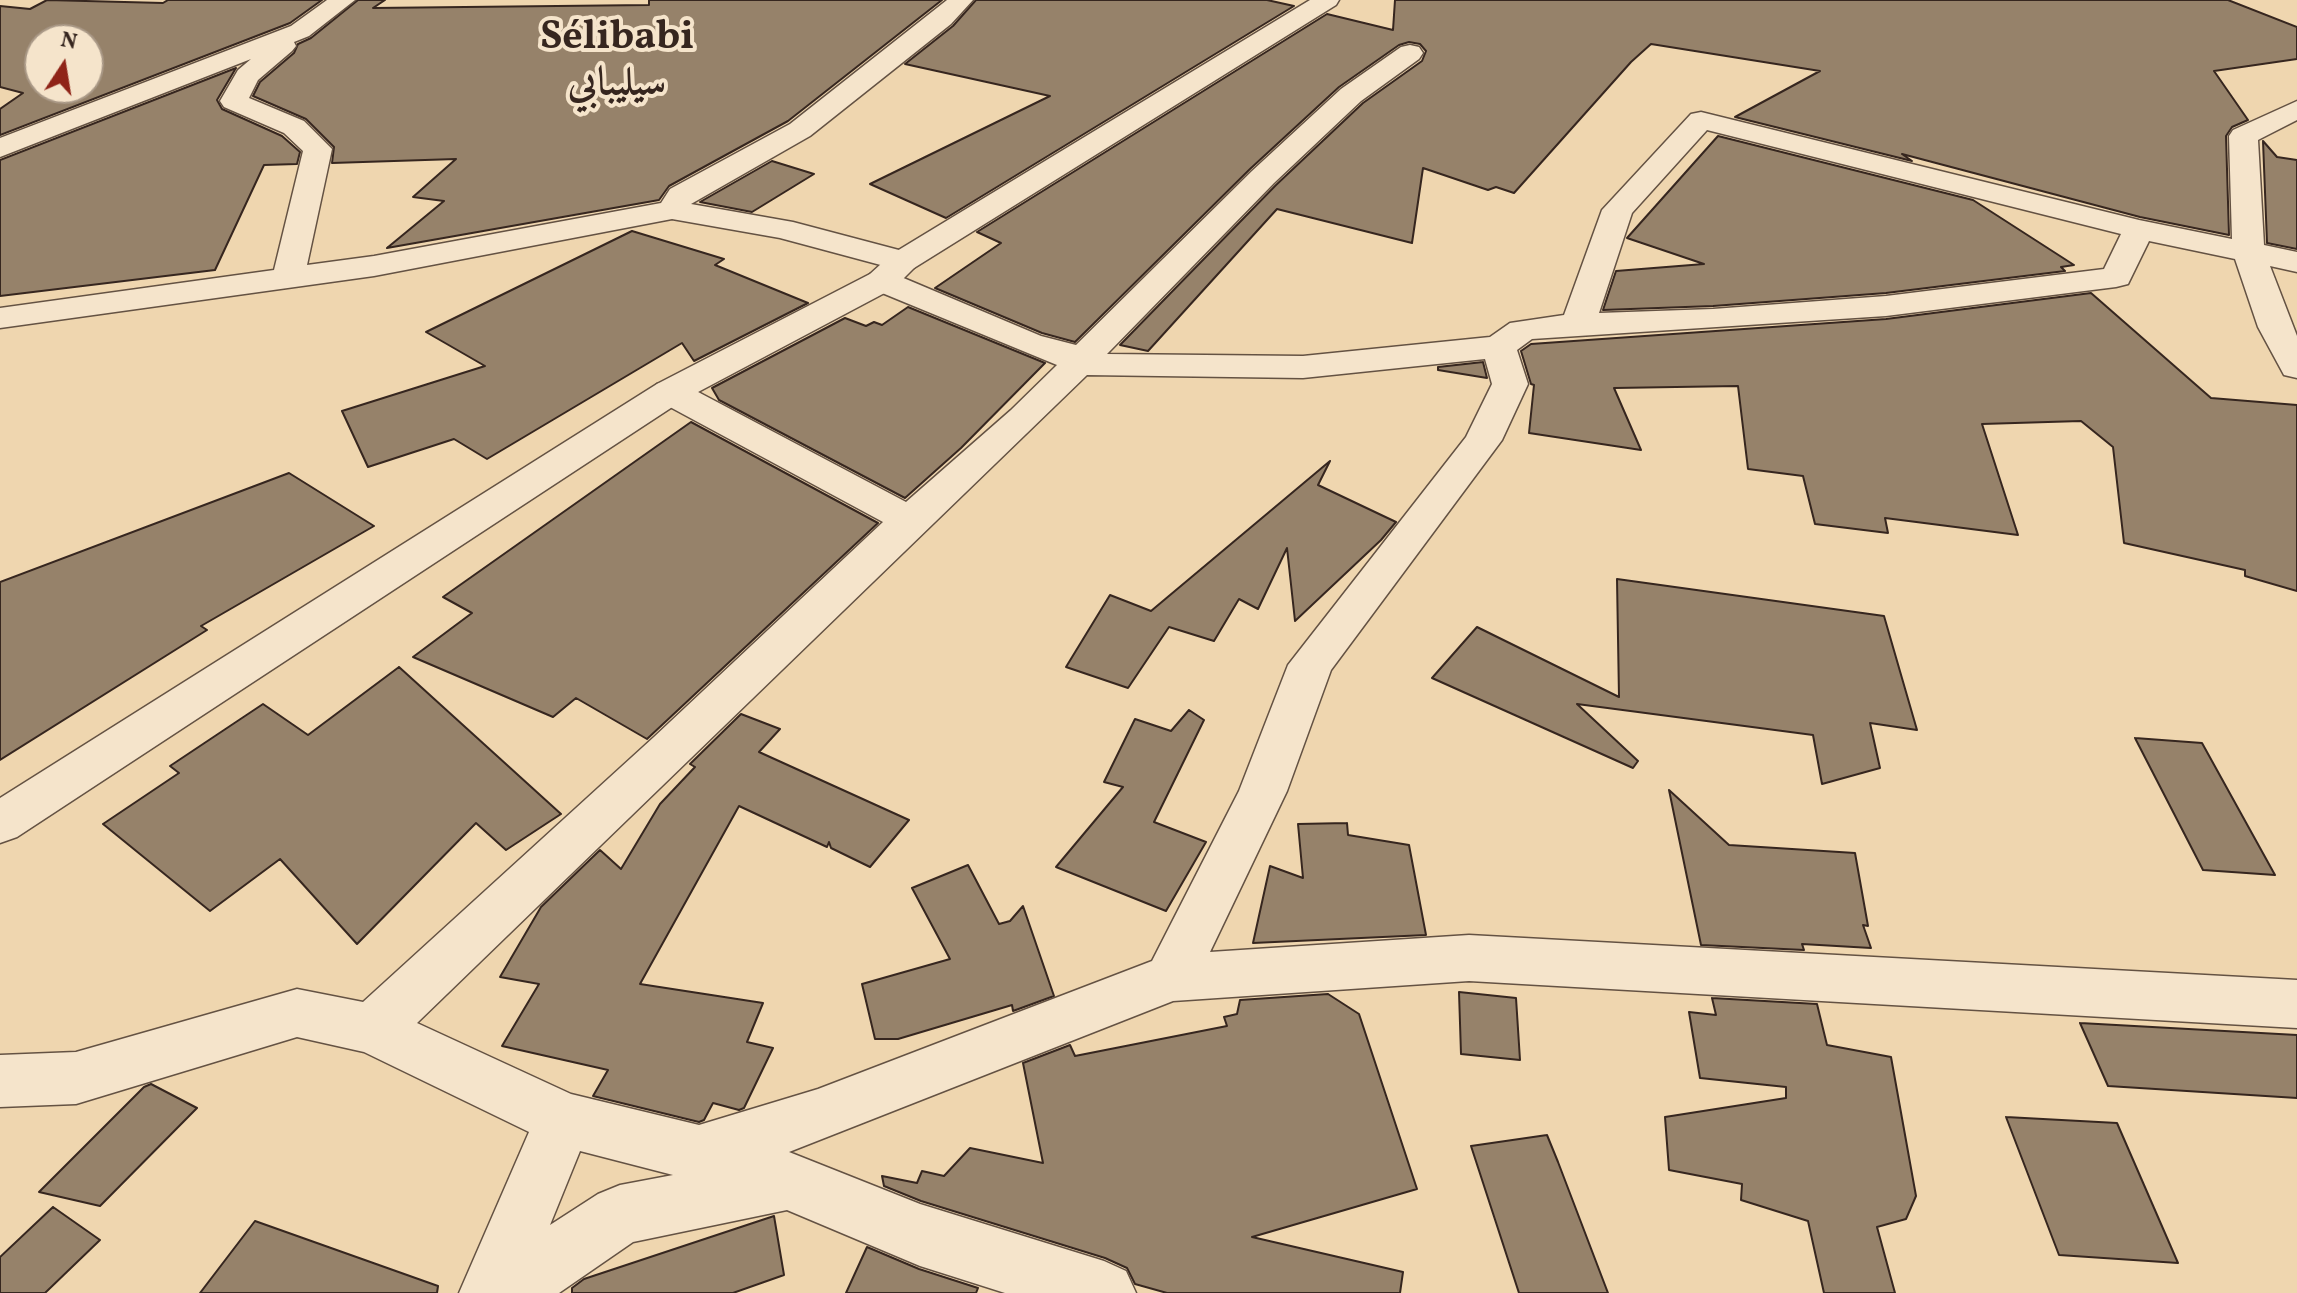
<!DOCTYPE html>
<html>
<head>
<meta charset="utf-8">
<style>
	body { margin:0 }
	#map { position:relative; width:2297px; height:1293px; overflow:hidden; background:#efd6af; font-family:Vollkorn,serif }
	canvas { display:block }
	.north { position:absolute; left:24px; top:24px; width:80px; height:80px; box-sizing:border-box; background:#f5e4cb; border:2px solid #a99886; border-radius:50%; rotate:12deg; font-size:22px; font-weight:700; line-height:32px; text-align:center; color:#36261f }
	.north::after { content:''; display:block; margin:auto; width:28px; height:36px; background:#8f2418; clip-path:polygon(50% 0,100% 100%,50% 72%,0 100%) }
</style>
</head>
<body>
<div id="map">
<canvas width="2297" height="1293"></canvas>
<div class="north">N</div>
</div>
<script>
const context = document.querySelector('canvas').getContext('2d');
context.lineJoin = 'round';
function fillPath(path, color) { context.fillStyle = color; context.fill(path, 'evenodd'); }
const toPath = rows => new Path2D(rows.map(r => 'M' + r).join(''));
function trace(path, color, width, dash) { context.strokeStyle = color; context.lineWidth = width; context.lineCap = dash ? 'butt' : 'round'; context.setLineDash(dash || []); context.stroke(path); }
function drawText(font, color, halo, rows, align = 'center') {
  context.font = font + ' Vollkorn,Amiri,serif'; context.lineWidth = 8; context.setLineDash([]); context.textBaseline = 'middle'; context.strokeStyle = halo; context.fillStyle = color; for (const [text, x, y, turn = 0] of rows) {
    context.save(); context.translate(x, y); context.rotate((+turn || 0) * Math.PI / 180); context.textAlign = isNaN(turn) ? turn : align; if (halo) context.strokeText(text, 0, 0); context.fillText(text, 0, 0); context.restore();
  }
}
const building = toPath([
	[47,0,163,3,168,0,322,0,290,23,0,135,0,109,23,93,0,87,0,6,30,9,47,0],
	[40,40,88,40,88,88,40,88,40,40],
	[358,0,385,0,373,8,649,5,649,0,942,0,788,121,669,186,659,200,387,248,444,201,413,197,456,159,332,163,334,147,306,119,253,96,260,82,294,53,298,44,311,38,358,0],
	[976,0,1267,0,1294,6,946,218,870,184,1050,96,905,64,953,26,976,0],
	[1395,0,2228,0,2297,27,2297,59,2214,71,2248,120,2232,127,2226,136,2229,235,2140,217,1902,154,1912,161,1735,117,1820,71,1651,44,1631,62,1514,193,1496,187,1488,190,1423,168,1412,243,1277,209,1148,351,1120,345,1276,185,1363,103,1422,61,1426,51,1420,44,1409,42,1399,45,1339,87,1250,169,1075,342,1042,333,935,288,1001,243,977,232,1327,14,1393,30,1395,0],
	[236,68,217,100,222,109,282,136,300,152,297,164,264,165,215,270,0,296,0,160,236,68],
	[1718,136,1973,200,2074,265,2061,267,2065,271,1886,293,1713,306,1603,310,1616,271,1704,264,1627,238,1718,136],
	[2263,141,2277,157,2297,160,2297,249,2267,243,2263,141],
	[772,161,814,174,752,212,700,202,772,161],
	[632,231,724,259,715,265,808,303,694,361,682,343,487,459,454,439,368,467,342,411,485,366,426,332,632,231],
	[2091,293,2211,398,2297,405,2297,591,2245,576,2245,570,2124,543,2113,447,2081,421,1982,424,2018,535,1885,518,1888,533,1815,524,1803,476,1748,469,1738,386,1614,388,1641,450,1529,433,1534,385,1531,384,1521,351,1531,344,1886,319,2091,293],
	[908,307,1045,363,961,448,905,498,719,400,712,388,845,318,866,326,874,322,882,325,908,307],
	[1483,362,1487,378,1438,370,1438,367,1483,362],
	[691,422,878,523,647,739,576,698,553,717,413,657,472,613,443,597,691,422],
	[1330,461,1318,485,1396,522,1381,540,1295,621,1287,548,1258,609,1239,599,1214,641,1169,627,1128,688,1066,667,1110,595,1151,611,1330,461],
	[289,473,374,526,201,626,207,630,0,760,0,582,289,473],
	[1617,579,1884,616,1917,730,1870,723,1880,768,1822,784,1813,735,1577,704,1638,761,1633,768,1432,678,1477,627,1619,697,1617,579],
	[399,667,561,814,506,850,476,823,357,944,280,859,210,911,103,824,179,773,170,766,263,704,308,735,399,667],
	[1189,710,1204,720,1154,822,1206,842,1166,911,1056,867,1123,787,1104,782,1135,719,1171,731,1189,710],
	[741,714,780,729,759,752,909,820,870,867,831,848,829,842,827,847,739,806,640,984,763,1003,747,1042,773,1048,744,1108,739,1110,713,1103,704,1120,699,1122,593,1096,608,1070,502,1046,539,984,500,977,541,907,600,850,621,869,660,804,695,767,690,764,741,714],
	[2135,738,2202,743,2275,875,2203,870,2135,738],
	[1669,790,1729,845,1855,853,1868,926,1863,925,1871,948,1802,944,1804,950,1701,945,1669,790],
	[1347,823,1348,835,1409,845,1426,935,1253,943,1270,866,1303,878,1298,824,1347,823],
	[968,865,999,924,1010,921,1023,906,1054,996,1013,1011,1012,1005,898,1039,875,1039,862,984,950,959,912,888,968,865],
	[1459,992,1516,998,1520,1060,1461,1054,1459,992],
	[1328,994,1359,1014,1417,1189,1252,1237,1403,1272,1400,1293,1167,1293,1135,1284,1127,1268,1105,1258,921,1201,884,1186,882,1176,917,1183,922,1171,944,1176,970,1148,1043,1163,1023,1063,1070,1045,1075,1056,1227,1026,1224,1017,1237,1014,1240,1000,1328,994],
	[1712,998,1817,1004,1827,1045,1891,1057,1916,1196,1906,1219,1877,1227,1895,1293,1824,1293,1808,1221,1741,1200,1742,1184,1669,1170,1665,1117,1786,1098,1786,1087,1700,1078,1689,1012,1716,1015,1712,998],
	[2080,1023,2297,1035,2297,1098,2108,1086,2080,1023],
	[151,1084,197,1108,100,1206,39,1192,144,1087,151,1084],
	[2006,1117,2117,1123,2178,1263,2059,1255,2006,1117],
	[1547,1135,1558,1162,1608,1293,1519,1293,1471,1146,1547,1135],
	[53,1207,100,1240,45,1293,0,1293,0,1257,53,1207],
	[774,1216,784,1275,733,1293,572,1293,572,1288,584,1279,774,1216],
	[255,1221,438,1286,437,1293,200,1293,255,1221],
	[867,1247,919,1269,978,1288,976,1293,846,1293,867,1247]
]);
fillPath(building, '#96826a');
trace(building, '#36261f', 2);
const minor = toPath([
	[327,0,355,0,309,36,294,42,296,46,292,51,258,80,249,98,304,121,332,149,307,265,374,256,661,203,670,189,790,124,947,0,973,0,951,24,810,136,691,204,793,222,914,254,919,261,914,268,903,271,780,238,672,219,374,276,0,328,0,308,274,270,303,151,284,133,224,107,220,101,238,70,251,59,0,157,0,138,291,26,327,0],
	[1410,45,1419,47,1423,53,1419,59,1361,101,1274,183,1107,354,1303,356,1490,337,1510,323,1564,315,1602,210,1691,114,1701,112,2139,220,2232,239,2229,136,2233,130,2297,101,2297,120,2258,140,2264,245,2297,252,2297,272,2270,266,2297,336,2297,378,2284,375,2258,327,2235,259,2149,241,2128,284,2116,287,1886,316,1532,339,1517,350,1528,384,1502,440,1331,670,1287,791,1210,952,1469,935,2297,980,2297,1028,1469,981,1173,1001,789,1152,920,1204,1104,1261,1126,1271,1136,1293,1005,1293,920,1266,787,1210,633,1242,559,1293,459,1293,529,1132,364,1052,297,1037,76,1104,0,1107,0,1055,76,1052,297,989,363,1002,654,737,883,522,657,400,652,392,657,384,670,381,683,384,906,502,1011,410,1057,365,870,288,866,281,870,274,882,271,894,274,1041,336,1076,345,1252,171,1341,89,1401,47,1410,45],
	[1707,130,2121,234,2104,269,1886,296,1713,309,1599,313,1632,213,1707,130],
	[1485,359,1492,384,1466,437,1288,665,1239,791,1152,961,818,1089,699,1125,571,1094,417,1023,1087,375,1303,378,1485,359],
	[580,1151,673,1175,620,1185,598,1194,550,1225,580,1151]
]);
const tertiary = toPath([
	[1310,0,1339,0,1336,5,914,268,894,288,683,400,17,837,0,843,0,798,657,384,870,274,892,254,1310,0]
]);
trace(minor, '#645243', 3);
trace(tertiary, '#645243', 3);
fillPath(minor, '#f5e4cb');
fillPath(tertiary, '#f5e4cb');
drawText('bold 40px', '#36261f', '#f5e4cb', [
	["Sélibabi",617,41],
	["سيليبابي",617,87]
]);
</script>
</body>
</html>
